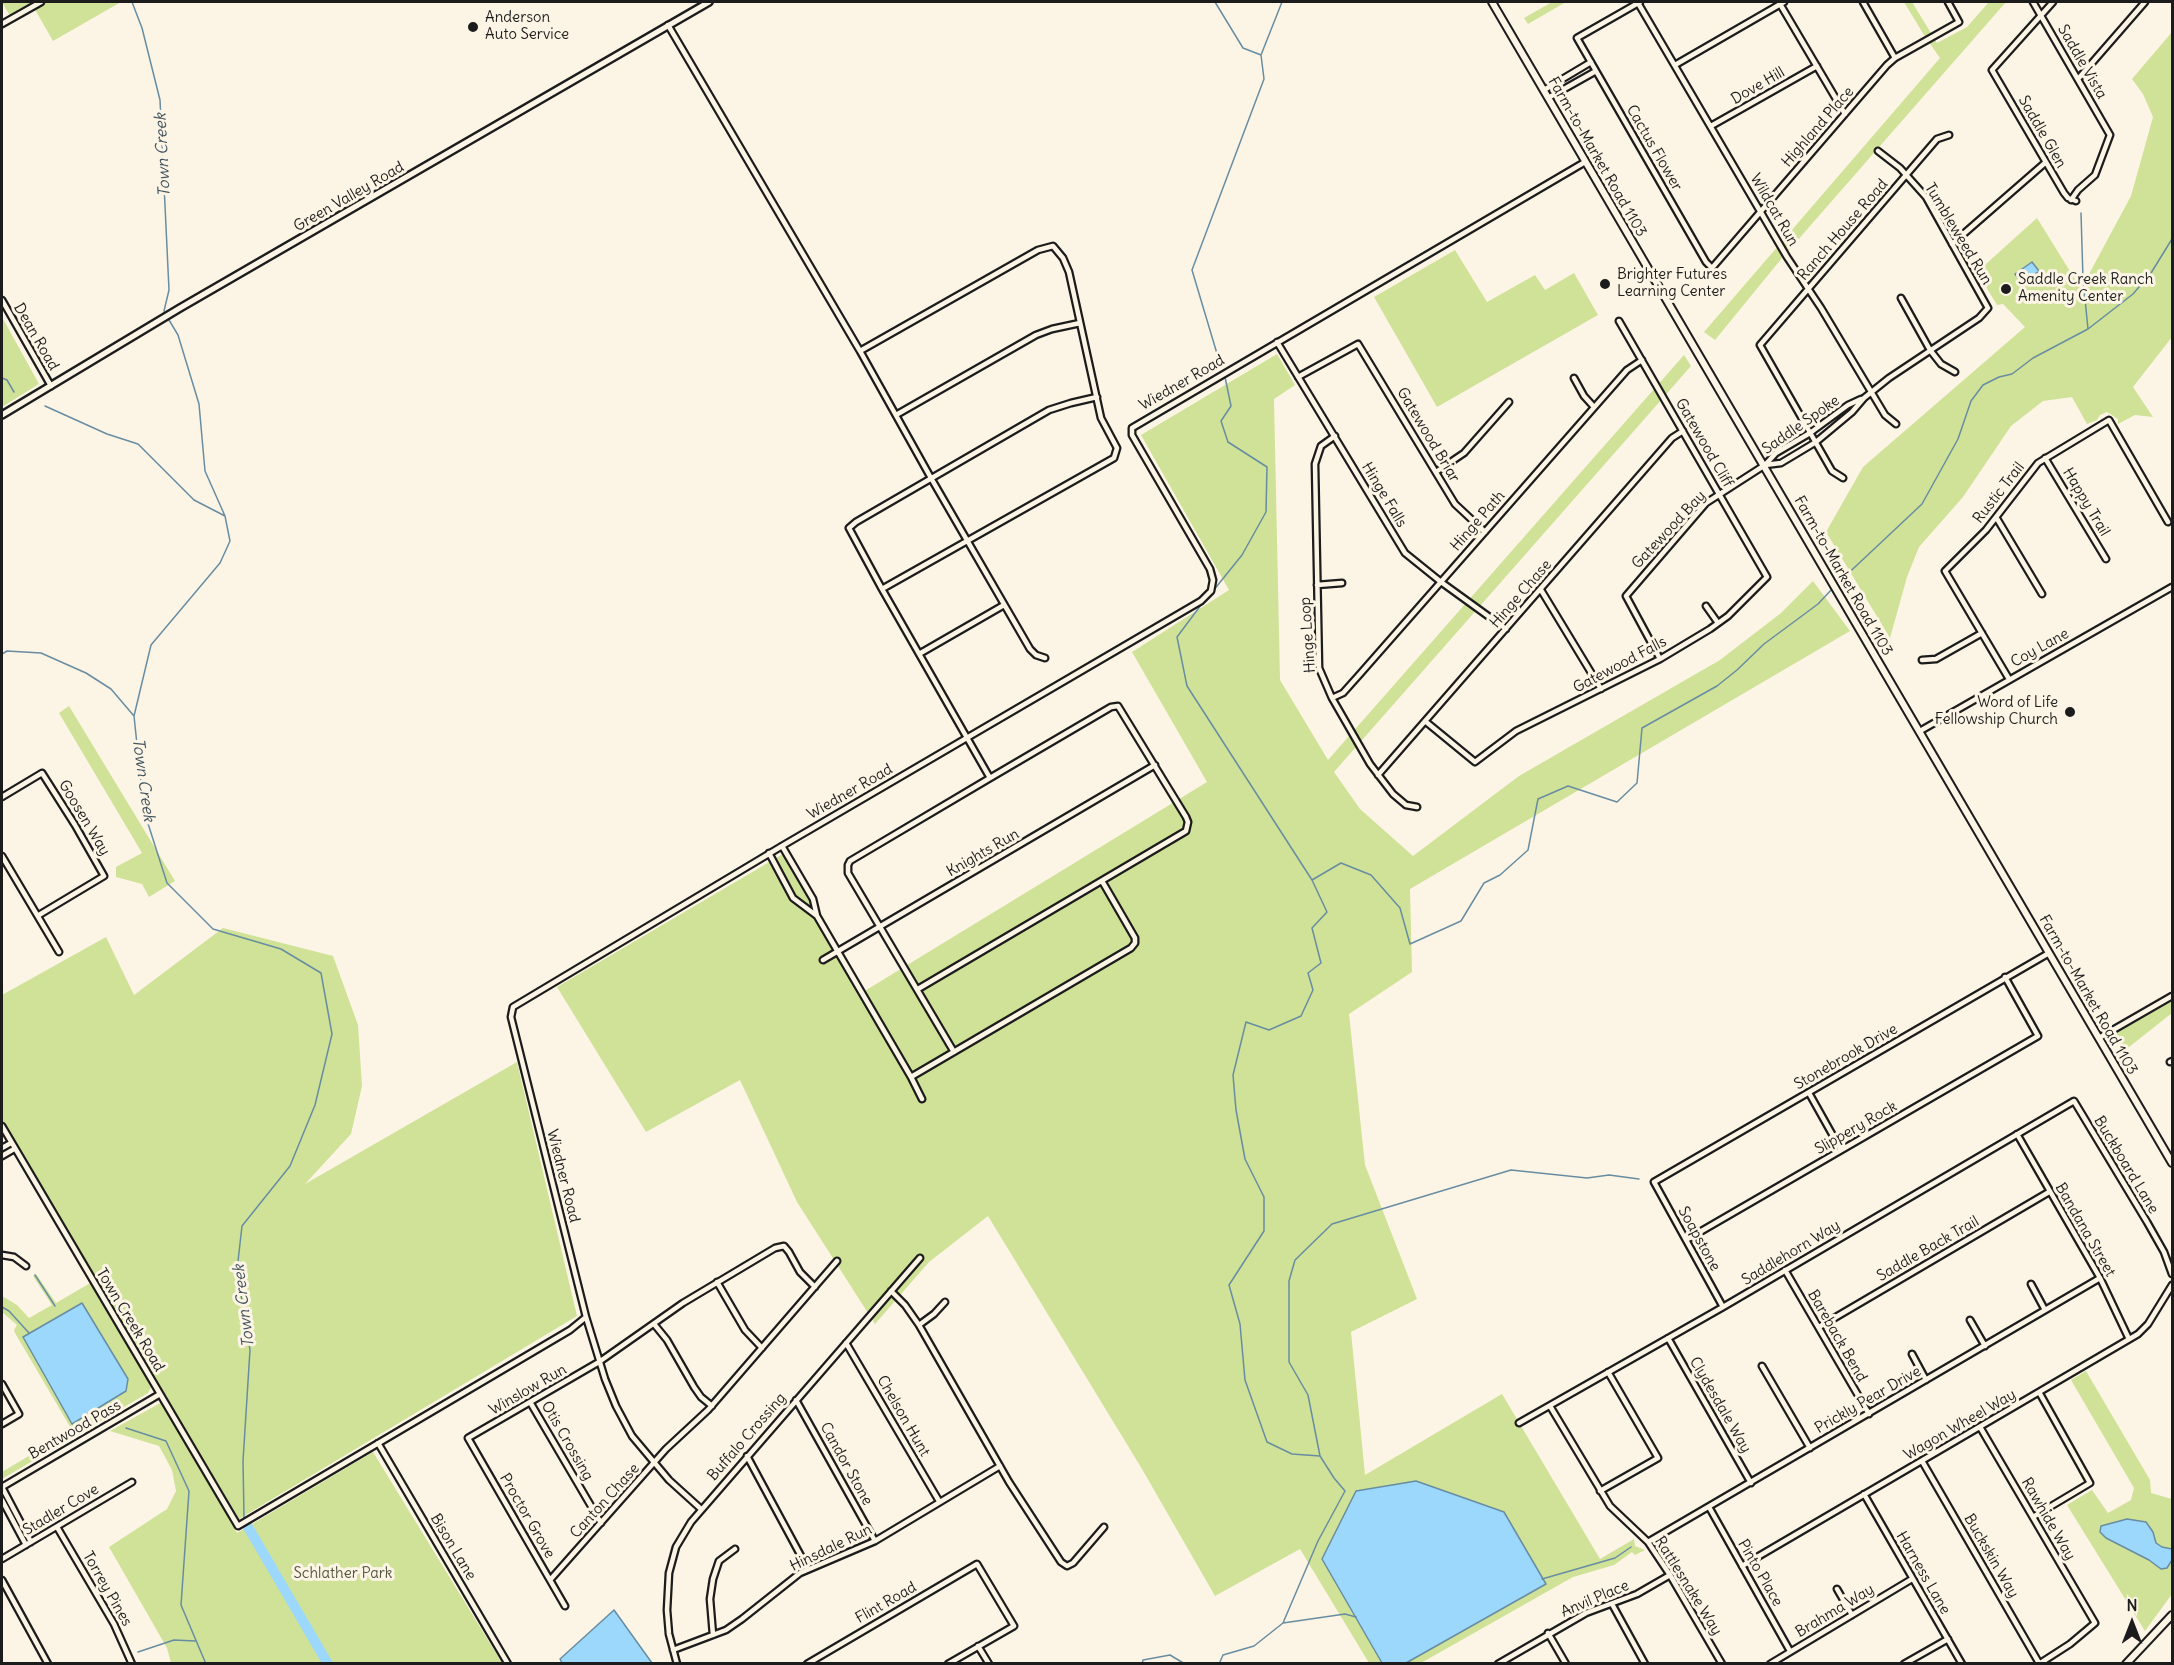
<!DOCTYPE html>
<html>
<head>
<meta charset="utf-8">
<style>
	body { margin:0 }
	#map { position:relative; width:2174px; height:1665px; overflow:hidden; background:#fcf5e5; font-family:Delius,sans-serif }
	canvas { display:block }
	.frame { position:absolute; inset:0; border:3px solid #1c1c1c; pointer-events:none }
	.north { position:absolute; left:2102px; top:1593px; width:60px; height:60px; -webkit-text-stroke:4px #fcf5e5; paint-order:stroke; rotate:0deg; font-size:16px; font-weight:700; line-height:24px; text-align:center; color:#1c1c1c }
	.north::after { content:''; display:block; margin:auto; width:21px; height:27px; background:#1c1c1c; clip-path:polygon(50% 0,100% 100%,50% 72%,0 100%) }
</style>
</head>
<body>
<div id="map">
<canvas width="2174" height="1665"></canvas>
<div class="frame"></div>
<div class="north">N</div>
</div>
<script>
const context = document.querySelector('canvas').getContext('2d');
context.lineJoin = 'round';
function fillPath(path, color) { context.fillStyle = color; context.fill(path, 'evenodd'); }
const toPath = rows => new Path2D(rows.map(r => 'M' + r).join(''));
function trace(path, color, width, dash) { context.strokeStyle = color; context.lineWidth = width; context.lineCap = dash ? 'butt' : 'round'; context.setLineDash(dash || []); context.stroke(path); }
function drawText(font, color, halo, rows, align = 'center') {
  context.font = font + ' Delius,sans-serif'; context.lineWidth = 6; context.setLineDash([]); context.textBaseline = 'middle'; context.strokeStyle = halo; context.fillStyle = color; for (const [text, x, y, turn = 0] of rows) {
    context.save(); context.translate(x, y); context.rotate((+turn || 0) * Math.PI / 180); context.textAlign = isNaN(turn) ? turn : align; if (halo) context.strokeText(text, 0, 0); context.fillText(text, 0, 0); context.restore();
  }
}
fillPath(toPath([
	[2,2,121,2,53,41,33,6,11,18],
	[1552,2,1566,2,1528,24,1524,18],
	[1904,2,1912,2,1937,43,1967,27,1989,2,2006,2,1782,258,1715,340,1704,332,1940,58,1924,35],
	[2172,32,2172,337,2133,387,2153,417,2135,415,2118,424,2118,419,2107,412,2100,415,2097,420,2087,424,2072,397,2043,401,2011,426,1963,497,1919,547,1907,577,1890,638,1826,532,1863,467,2025,327,2003,304,1997,305,1977,272,2037,218,2081,289,2131,196,2153,117,2143,94,2132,79],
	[1455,250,1487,302,1535,275,1545,290,1574,273,1598,315,1437,407,1374,297],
	[2,317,39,384,2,407],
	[1277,354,1295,385,1274,399,1280,680,1328,760,1684,355,1691,366,1334,772,1360,809,1413,856,1519,776,1720,660,1781,613,1813,581,1850,631,1410,889,1412,972,1349,1014,1365,1165,1417,1299,1351,1332,1365,1475,1502,1394,1600,1559,1634,1539,1635,1546,1645,1550,1635,1555,1632,1552,1614,1565,1573,1577,1421,1663,1369,1663,1300,1549,1215,1596,1142,1469,988,1216,929,1262,875,1324,797,1202,740,1080,646,1132,557,987,788,851,863,992,1207,782,1132,652,1229,590,1141,435],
	[69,706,175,881,149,897,142,884,116,877,116,867,142,853,59,713],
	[223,928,333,956,358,1025,362,1086,351,1134,305,1184,517,1062,577,1316,239,1519,2,1122,2,995,106,937,134,995],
	[2172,999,2172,1013,2124,1051,2114,1032],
	[36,1274,56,1303,92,1282,151,1387,148,1393,2,1479,2,1472,72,1430,15,1333,14,1330,17,1325,2,1312,2,1296,17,1305,29,1318,52,1305,33,1276],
	[2086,1371,2150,1480,2151,1493,2172,1499,2172,1594,2145,1631,2067,1505,2092,1490,2108,1513,2131,1500,2134,1488,2071,1380],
	[162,1402,237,1533,373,1452,502,1663,171,1663,167,1648,109,1547,167,1509,176,1491,172,1470,159,1446,110,1431]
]), '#cfe297');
const water = toPath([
	[2032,262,2039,271,2023,284,2015,274,2032,262],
	[82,1303,128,1379,126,1391,72,1424,23,1337,82,1303],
	[1416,1481,1504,1512,1546,1584,1406,1663,1382,1663,1322,1559,1356,1491,1416,1481],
	[2127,1519,2146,1522,2153,1532,2156,1543,2162,1547,2172,1549,2172,1560,2167,1568,2161,1569,2149,1560,2106,1538,2100,1532,2101,1526,2127,1519],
	[614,1610,652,1663,562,1663,560,1659,614,1610]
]);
fillPath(water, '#9bd8fc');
trace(water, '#688da2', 1.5);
trace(toPath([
	[132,2,142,28,160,100,169,290,164,311],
	[1215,2,1243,48,1261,55],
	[2081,213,2083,279,2088,329],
	[169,320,178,335,199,404,205,471,225,516,230,541,220,563,151,645,134,716,144,811,167,883,213,929,281,949,321,973,332,1034,315,1105,290,1166,242,1226,237,1270,250,1350,243,1461,244,1518],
	[1221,367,1192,270,1264,79,1261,55,1282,2],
	[2,378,7,380,14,392],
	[45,406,107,434,138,444,194,500,225,516],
	[1839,582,1922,504,1958,439,1971,401,1983,385,1999,377,2012,374,2033,358,2088,329,2133,294,2151,273,2172,239],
	[1213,591,1242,555,1266,512,1267,467,1228,442,1221,421,1231,406,1225,377],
	[1204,601,1177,637,1187,686,1312,880,1327,912,1312,928,1321,963,1308,973,1313,990,1301,1016,1269,1030,1246,1022,1233,1075,1236,1110,1245,1159,1264,1197,1264,1231,1229,1285,1240,1324,1245,1380,1267,1442,1292,1454,1320,1456,1334,1478,1345,1491,1318,1541,1283,1623,1254,1646,1223,1655,1219,1664],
	[2,654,7,651,41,653,86,673,111,689,134,716],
	[1312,880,1341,863,1371,875,1400,908,1410,944,1461,921,1484,883,1500,875,1528,850,1538,799,1568,786,1617,802,1637,783,1642,728,1717,686,1737,670,1764,644,1818,604,1832,589],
	[35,1275,55,1306],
	[2,1307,9,1311,29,1333],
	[126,1428,166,1441,189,1491,181,1605,206,1664],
	[1320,1456,1308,1395,1289,1362,1289,1281,1295,1260,1332,1224,1511,1170,1587,1178,1609,1175,1639,1179],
	[1542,1579,1615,1558,1631,1547],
	[1283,1623,1345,1614,1356,1617],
	[138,1652,174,1640,195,1641],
	[1142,1664,1143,1660,1170,1655,1185,1664]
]), '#688da2', 1.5);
trace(toPath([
	[248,1527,328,1664]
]), '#9bd8fc', 10);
const minor = toPath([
	[1640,2,1577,38,1706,262,1712,268,1887,65,1895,58,1959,22,1948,2],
	[1863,2,1895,58],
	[2033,2,2110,135,2095,175,2078,190,2071,200],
	[2053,2,1992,70,2064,193,2068,198,2076,201],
	[1638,3,1787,257,1821,308,1885,415,1896,424],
	[1780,4,1845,114],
	[2,24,41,2],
	[668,25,860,351,931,478,1030,649,1036,655,1045,658],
	[1675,65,1784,2],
	[2078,79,2145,2],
	[1544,90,1591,62],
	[1548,98,1596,71],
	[1711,126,1817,66],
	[1952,244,2046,162],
	[1901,298,1930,350,1941,364,1955,372],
	[2,300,51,386],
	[1277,342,1405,553,1441,582,1506,629],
	[860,351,1038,250,1053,246,1063,258,1069,272,1101,418,1117,448,1114,458,882,589],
	[1298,377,1358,344,1455,504,1485,532],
	[1574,378,1584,396,1594,407],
	[896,415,1036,335,1052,329,1080,323],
	[1335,436,1321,446,1315,464,1319,668,1332,698,1370,764,1393,794,1406,805,1417,807],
	[2045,458,2106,559],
	[1765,465,1781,463,1816,442,1852,412,1864,398,1889,378,1979,318,1988,308,1926,197,1900,168,1878,151],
	[1436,472,1464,453,1509,402],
	[1843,478,1832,471,1760,345,1937,139,1949,135],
	[1996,517,2042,594],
	[1317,585,1342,583],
	[1541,590,1601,689],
	[1706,606,1718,623],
	[919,654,1004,605],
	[1660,659,1626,596,1706,503,1765,465,1776,453,1810,433,1848,405,1861,399],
	[1922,660,1936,659,1982,633],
	[2009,679,1945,571,1986,530,2038,463,2109,420,2168,522],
	[1332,698,1343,693,1360,674,1627,370,1642,360],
	[1425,721,1475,762,1516,731,1660,659,1710,629,1728,616,1767,577,1619,321],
	[1920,731,2172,587],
	[1378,775,1672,438,1683,431],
	[990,778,882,589,849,528,856,522,1049,410,1071,403,1097,397],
	[2,797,42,773,75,825,104,876,39,915],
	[782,846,813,899,817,916,911,1077,922,1099],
	[769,853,793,898,817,916],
	[2,856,59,952],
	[823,960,1155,765],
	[918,989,1186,831,1188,822,1186,817,1118,706,1111,707,990,778,850,861,848,865,848,873,954,1052],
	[2099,1038,2172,996],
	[2170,1062,2172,1061],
	[911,1077,1131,948,1135,943,1135,938,1102,881],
	[1809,1093,1841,1150],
	[2,1126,238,1526,570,1330,586,1317,511,1017,513,1007,782,846,1201,601,1211,591,1213,580,1210,569,1132,435,1132,428,1585,162],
	[2017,1134,2100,1278,2129,1339],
	[2,1148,11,1143],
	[2,1156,14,1149],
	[1686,1240,2038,1036,2005,977],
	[2,1255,14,1257,26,1266],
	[1785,1270,1869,1414],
	[717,1282,745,1330,762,1348],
	[2031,1284,2045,1310],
	[891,1291,905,1305,919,1325,1009,1482,1061,1562,1067,1566,1073,1563,1104,1527],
	[1723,1307,1654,1182,2049,953],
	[586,1317,605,1379,616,1406,632,1436,669,1480,701,1509],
	[1970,1320,1985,1346],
	[654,1324,667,1340,694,1387,701,1397,712,1406],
	[919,1325,934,1314,945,1302],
	[1819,1327,2049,1192],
	[1668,1338,1751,1483],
	[846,1343,939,1501],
	[1912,1354,1926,1380],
	[1762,1366,1810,1448],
	[2,1384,19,1414,2,1424],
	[796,1400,875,1541],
	[530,1402,601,1523],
	[1550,1406,1610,1506,1648,1542,1670,1575,1722,1664],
	[1519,1423,1723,1307,2074,1101,2147,1222,2164,1252,2172,1274],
	[1980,1427,2095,1623,2070,1644,2039,1664],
	[378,1443,508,1664],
	[747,1456,808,1569],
	[1922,1461,2039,1663],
	[2,1487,160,1394],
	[2,1487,31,1542],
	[1600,1491,1658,1458,1608,1372],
	[1864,1494,1962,1664],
	[2,1500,26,1545],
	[1709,1507,1790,1651],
	[2033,1517,2090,1483,2039,1392],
	[57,1527,114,1624,132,1664],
	[1648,1542,2100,1278],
	[2,1559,132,1482],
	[1742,1566,2138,1334,2148,1324,2172,1285],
	[2,1580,48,1664],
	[550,1580,666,1449,708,1410,837,1261],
	[1837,1589,1852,1615],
	[1612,1604,1645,1664],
	[565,1606,468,1438,599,1362,683,1303,775,1248,784,1246,789,1252,800,1272,815,1287],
	[1548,1633,1566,1664],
	[713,1635,710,1599,713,1579,719,1561,735,1549],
	[978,1646,989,1664],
	[673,1650,726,1630,742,1619,800,1573,875,1541,1000,1466],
	[677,1664,669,1634,667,1610,669,1573,676,1547,691,1522,920,1258],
	[807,1664,977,1564,1014,1626,948,1664],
	[1498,1664,1586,1613,1637,1594,1670,1575],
	[1770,1664,1912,1579],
	[1904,1664,1948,1639]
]);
const tertiary = toPath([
	[2,415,180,308,709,2]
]);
const secondary = toPath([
	[1492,2,2172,1163],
	[2126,1664,2172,1615]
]);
trace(minor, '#1c1c1c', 9);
trace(tertiary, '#1c1c1c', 10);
trace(secondary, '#1c1c1c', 10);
trace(minor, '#fcf5e5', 4.5);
trace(tertiary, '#fcf5e5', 5);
trace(secondary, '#fcf5e5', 6);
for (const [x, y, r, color] of [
	[473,27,6,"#1c1c1c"],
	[1605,284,6,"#1c1c1c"],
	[2006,289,6,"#1c1c1c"],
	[2070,712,6,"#1c1c1c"]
]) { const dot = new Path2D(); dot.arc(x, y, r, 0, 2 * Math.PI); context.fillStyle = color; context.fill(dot); trace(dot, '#fcf5e5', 2); }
drawText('15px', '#1c1c1c', '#fcf5e5', [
	["Anderson",485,18],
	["Auto Service",485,35],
	["Brighter Futures",1617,275],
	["Learning Center",1617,292],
	["Saddle Creek Ranch",2018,280],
	["Amenity Center",2018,297],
	["Word of Life",2058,703,"right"],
	["Fellowship Church",2058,720,"right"]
], 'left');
drawText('15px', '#1c1c1c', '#fcf5e5', [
	["Saddle Vista",2082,62,60],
	["Dove Hill",1758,86,-30],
	["Highland Place",1818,127,-49],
	["Saddle Glen",2042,132,60],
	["Cactus Flower",1654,148,60],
	["Farm-to-Market Road 1103",1597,157,60],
	["Green Valley Road",349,197,-30],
	["Wildcat Run",1774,210,60],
	["Ranch House Road",1843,230,-49],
	["Tumbleweed Run",1958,234,59],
	["Dean Road",36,337,60],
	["Wiedner Road",1182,383,-30],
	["Saddle Spoke",1801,425,-35],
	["Gatewood Briar",1428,435,59],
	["Gatewood Cliff",1704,443,60],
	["Rustic Trail",1999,493,-52],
	["Hinge Falls",1384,495,59],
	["Happy Trail",2086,502,59],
	["Hinge Path",1478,521,-49],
	["Gatewood Bay",1669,530,-47],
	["Farm-to-Market Road 1103",1843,576,60],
	["Hinge Chase",1521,594,-49],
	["Hinge Loop",1308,635,-94],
	["Coy Lane",2040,648,-29],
	["Gatewood Falls",1620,665,-28],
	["Wiedner Road",850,792,-30],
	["Goosen Way",84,818,59],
	["Knights Run",983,853,-30],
	["Farm-to-Market Road 1103",2088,995,60],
	["Stonebrook Drive",1846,1057,-30],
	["Slippery Rock",1856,1128,-30],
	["Buckboard Lane",2126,1165,59],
	["Wiedner Road",563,1176,76],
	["Bandana Street",2085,1230,60],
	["Soapstone",1699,1239,61],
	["Saddle Back Trail",1928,1249,-30],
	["Saddlehorn Way",1791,1253,-31],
	["Town Creek Road",130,1320,59],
	["Bareback Bend",1837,1336,60],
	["Winslow Run",528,1390,-30],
	["Prickly Pear Drive",1868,1400,-30],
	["Clydesdale Way",1720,1405,60],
	["Chelson Hunt",903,1416,60],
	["Wagon Wheel Way",1960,1425,-30],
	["Bentwood Pass",75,1430,-30],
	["Buffalo Crossing",747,1437,-49],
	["Otis Crossing",567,1441,60],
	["Candor Stone",846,1464,61],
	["Canton Chase",605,1501,-48],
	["Stadler Cove",61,1510,-31],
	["Proctor Grove",527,1516,60],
	["Rawhide Way",2048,1519,60],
	["Bison Lane",453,1547,59],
	["Hinsdale Run",831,1548,-26],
	["Buckskin Way",1991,1556,60],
	["Pinto Place",1760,1573,60],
	["Harness Lane",1923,1573,60],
	["Rattlesnake Way",1688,1586,58],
	["Torrey Pines",107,1589,60],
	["Anvil Place",1595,1599,-23],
	["Flint Road",886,1603,-30],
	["Brahma Way",1835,1611,-31]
]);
drawText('15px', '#525741', '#fcf5e5', [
	["Schlather Park",343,1574]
]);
drawText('italic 16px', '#42545f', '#fcf5e5', [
	["Town Creek",163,155,-93],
	["Town Creek",143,780,82],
	["Town Creek",244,1306,-97]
]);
</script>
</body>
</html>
